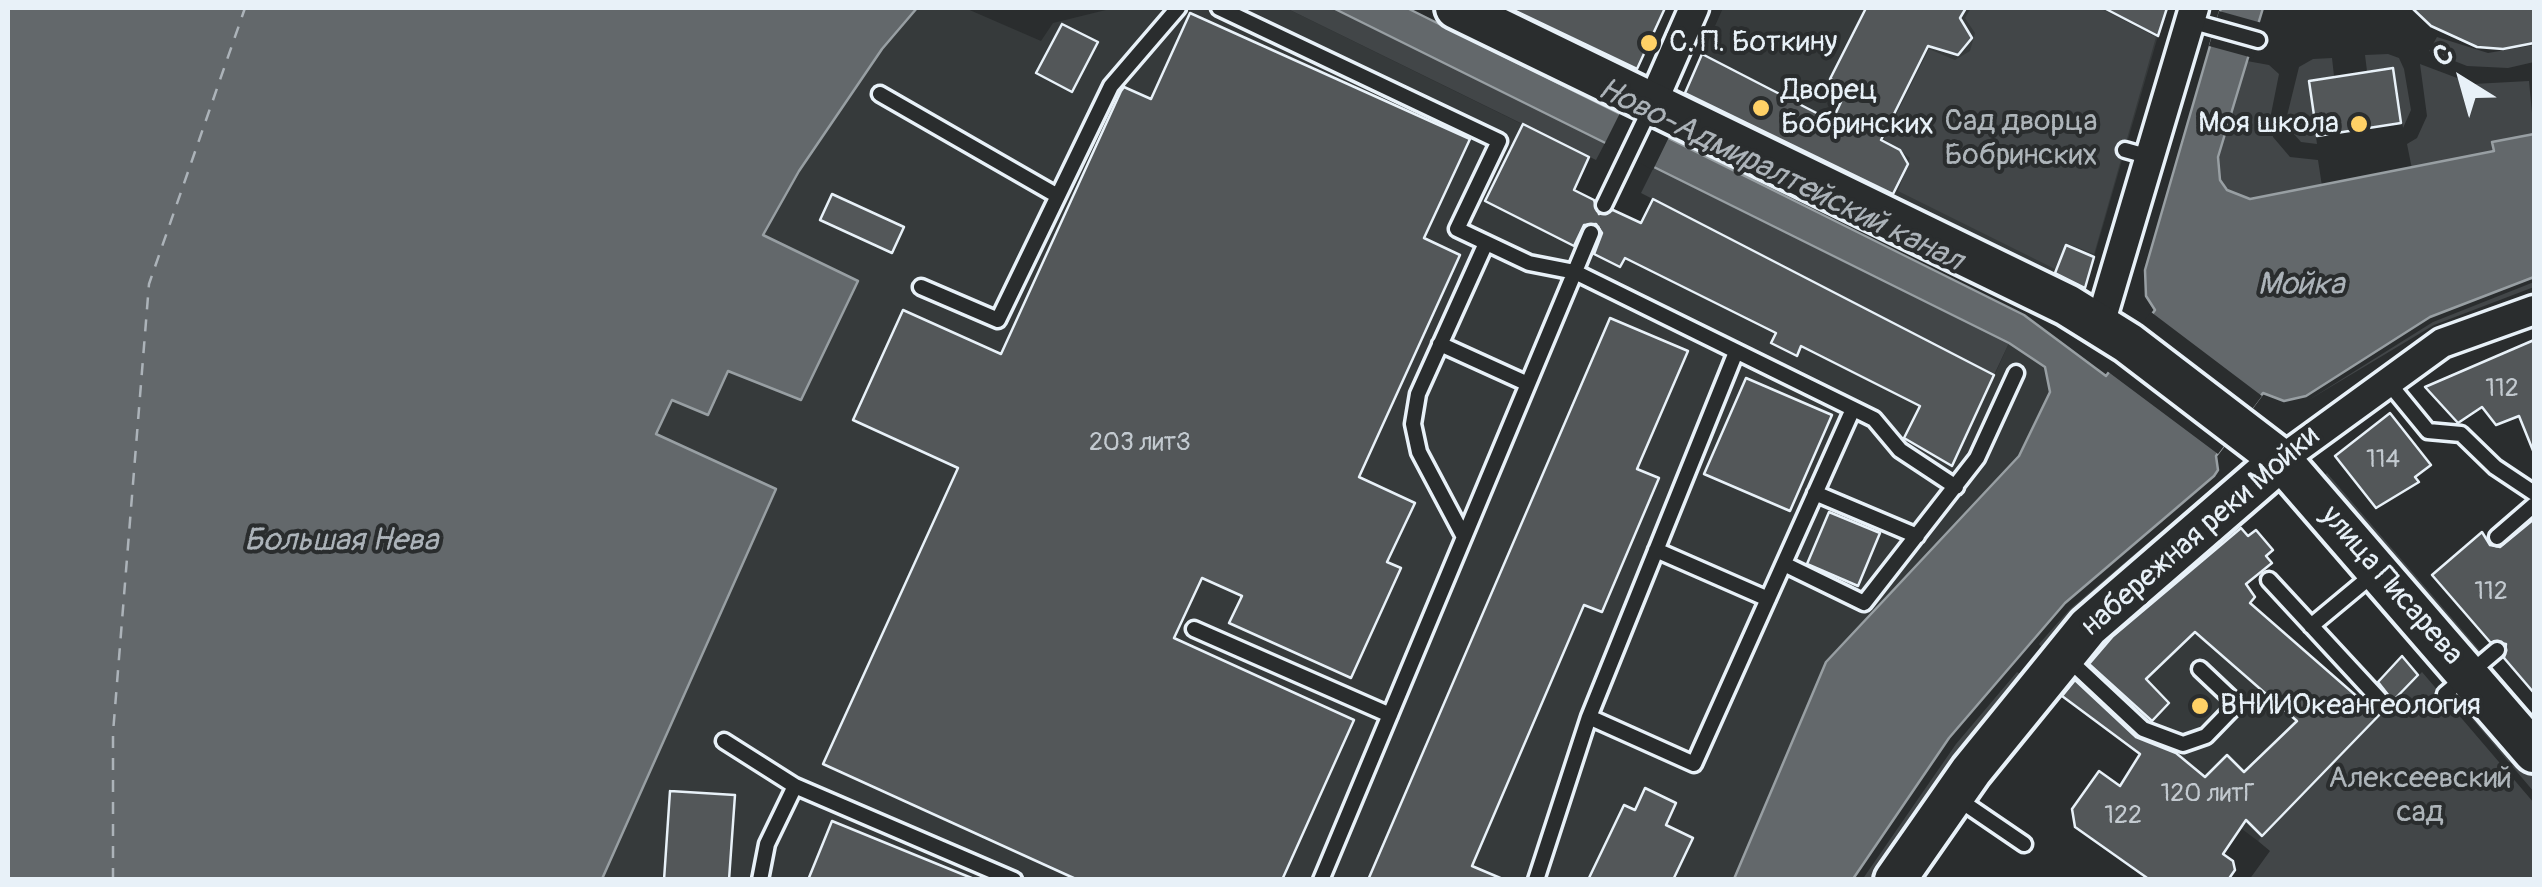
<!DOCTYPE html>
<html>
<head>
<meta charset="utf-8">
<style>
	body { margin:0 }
	#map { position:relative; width:2542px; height:887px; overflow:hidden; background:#2a2d2e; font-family:Pangolin,sans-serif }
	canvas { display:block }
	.frame { position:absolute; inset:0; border:10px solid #e8f1f8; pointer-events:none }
	.north { position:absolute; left:2412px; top:30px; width:100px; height:100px; -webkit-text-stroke:8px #2a2d2e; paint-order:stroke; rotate:323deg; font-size:28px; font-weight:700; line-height:40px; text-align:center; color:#e8f1f8 }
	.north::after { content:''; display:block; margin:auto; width:35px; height:45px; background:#e8f1f8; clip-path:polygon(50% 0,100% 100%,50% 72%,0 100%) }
</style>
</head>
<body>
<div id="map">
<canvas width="2542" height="887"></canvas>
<div class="frame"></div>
<div class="north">С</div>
</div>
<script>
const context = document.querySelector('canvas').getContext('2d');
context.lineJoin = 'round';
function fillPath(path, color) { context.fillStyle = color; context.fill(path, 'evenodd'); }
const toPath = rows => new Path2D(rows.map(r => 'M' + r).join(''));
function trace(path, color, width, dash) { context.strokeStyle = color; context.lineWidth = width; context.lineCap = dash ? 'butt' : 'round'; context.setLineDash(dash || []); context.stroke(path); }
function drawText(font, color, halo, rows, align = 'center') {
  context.font = font + ' Pangolin,sans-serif'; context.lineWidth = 8; context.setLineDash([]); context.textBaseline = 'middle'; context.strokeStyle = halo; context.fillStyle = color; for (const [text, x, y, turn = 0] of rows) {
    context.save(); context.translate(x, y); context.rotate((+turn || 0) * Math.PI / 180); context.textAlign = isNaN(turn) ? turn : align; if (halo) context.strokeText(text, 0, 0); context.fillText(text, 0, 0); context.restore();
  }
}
fillPath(toPath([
	[917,8,965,8,1041,41,1053,23,1114,8,1286,8,1589,157,1574,190,1640,223,1653,199,1995,374,2009,343,2045,366,2050,392,2019,456,1826,662,1734,879,602,880,776,490,656,434,672,400,728,370,801,400,762,236,799,171,882,49],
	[1723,8,2104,8,2158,36,2085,288,1690,96,1687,89],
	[2180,573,2241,634,2361,737,2258,841,2059,694]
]), '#363a3b');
fillPath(toPath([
	[1286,8,1333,8,1606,141,1596,160],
	[1971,8,2100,8,2156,37,2094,254,2066,243,2055,269,1898,191,1910,158,1884,139,1929,49,1955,60,1970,51,1975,33,1965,18],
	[2437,37,2488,53,2534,45,2534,62,2508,68,2467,66,2429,51],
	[2388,54,2399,58,2404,69,2411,110,2403,128,2394,67,2367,71,2365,55],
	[2332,58,2334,76,2308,81,2317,144,2301,142,2285,124,2299,67,2313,59],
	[2247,61,2269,65,2279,74,2271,114,2273,137,2290,157,2318,160,2322,186,2250,199,2227,190,2220,181,2218,157],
	[2420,64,2473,84,2529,81,2534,134,2493,142,2494,151,2412,169,2407,144,2417,138,2427,116],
	[1655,165,2009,343,1994,375,1641,193],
	[2534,282,2534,287,2434,325,2307,401,2433,322],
	[2327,473,2482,653,2476,659,2320,479],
	[2216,485,2219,488,2047,650,1953,761,1874,879,1862,880,1956,744,2017,672,2021,674,2043,649,2039,644,2070,609],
	[2422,672,2534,803,2534,879,2249,880,2270,851,2258,841,2262,836],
	[2464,695,2534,777,2534,792,2457,701]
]), '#424648');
const water = toPath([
	[8,8,917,8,882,49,799,171,763,235,858,281,801,400,728,371,708,415,672,400,656,434,776,489,602,879,8,879,8,8],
	[1333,8,1407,8,2024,315,2106,376,2155,310,2146,296,2145,270,2221,8,2263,8,2218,157,2220,180,2227,190,2250,199,2494,151,2492,142,2534,134,2534,277,2430,317,2306,396,2284,401,2263,393,2216,456,2218,470,2214,476,2065,603,1949,738,1853,879,1734,879,1826,662,2019,456,2050,392,2045,367,2009,343,1333,8]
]);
fillPath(water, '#63686b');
trace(water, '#989fa3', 2.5);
fillPath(toPath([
	[2219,11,2262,23,2253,58,2209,46],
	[1621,111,1670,135,1653,170,1604,145],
	[2151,312,2262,396,2218,454,2107,371]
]), '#2a2d2e');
trace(toPath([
	[113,880,113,733,149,284,245,8]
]), '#acb3b9', 2.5, [12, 10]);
const building = toPath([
	[1509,8,1665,8,1637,69,1509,8],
	[1866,8,1966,8,1960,18,1972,38,1958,55,1928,46,1881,140,1900,150,1908,164,1893,194,1685,93,1702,54,1832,121,1848,87,1830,79,1866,8],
	[2104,8,2167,8,2158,36,2104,8],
	[2412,8,2534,8,2534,43,2503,49,2477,47,2431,26,2412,8],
	[1190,13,1470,139,1424,238,1460,255,1359,477,1415,503,1387,562,1401,568,1351,678,1229,623,1242,596,1202,578,1174,638,1354,720,1282,880,1078,880,823,764,958,468,853,420,903,310,1001,354,1121,91,1124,87,1151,99,1190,13],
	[1062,24,1098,42,1072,92,1036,73,1062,24],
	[2393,68,2401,123,2317,136,2309,81,2393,68],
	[1523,124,1589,157,1574,190,1594,200,1599,214,1613,210,1641,223,1653,199,1994,375,1952,466,1904,438,1920,406,1801,346,1797,356,1771,343,1776,333,1625,258,1620,267,1594,254,1602,233,1596,224,1584,225,1574,246,1485,201,1523,124],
	[832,194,904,227,892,253,820,220,832,194],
	[2066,245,2094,257,2085,288,2055,273,2066,245],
	[1610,318,1688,351,1637,469,1659,478,1602,612,1584,605,1472,866,1505,880,1368,880,1610,318],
	[2534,340,2534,453,2519,416,2496,425,2482,407,2458,423,2425,387,2534,340],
	[1746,378,1832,415,1790,511,1704,474,1746,378],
	[2390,413,2431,465,2415,477,2419,482,2376,508,2335,456,2390,413],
	[1829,512,1880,533,1858,586,1807,564,1829,512],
	[2534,519,2534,693,2504,658,2506,644,2490,642,2432,575,2482,532,2490,545,2500,547,2534,519],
	[2241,528,2248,536,2256,530,2273,550,2266,556,2272,563,2246,584,2255,597,2250,603,2361,700,2377,709,2387,706,2389,696,2378,682,2402,656,2418,675,2262,836,2246,820,2223,854,2233,861,2235,870,2228,880,2150,880,2075,827,2072,809,2099,771,2120,786,2140,754,2062,696,2075,680,2136,737,2176,753,2205,777,2227,755,2244,772,2297,721,2195,632,2146,679,2169,703,2152,721,2089,664,2113,636,2241,528],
	[1645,788,1676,803,1666,825,1693,838,1673,880,1588,880,1624,805,1635,810,1645,788],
	[670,791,735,795,729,880,664,880,670,791],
	[832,821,974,879,974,880,808,880,832,821]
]);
fillPath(building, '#535759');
trace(building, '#e8f1f8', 2.5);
const lane = toPath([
	[1219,8,1499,141,1457,229,1529,263,1575,272,1874,419,1900,450,1956,487],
	[2190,21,2258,40],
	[880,94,1056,195],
	[2125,150,2150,157],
	[1604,205,1651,107],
	[921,287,998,320,1111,86,1178,8],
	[1440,344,1528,384],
	[2387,381,2428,431,2461,434,2495,467,2534,493],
	[1815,493,1917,536],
	[1464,537,1419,452,1413,424,1418,394,1486,243],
	[2497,537,2534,505],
	[1656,550,1768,599],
	[1784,564,1864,603,1977,458,2016,373],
	[2269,580,2379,699],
	[2311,626,2376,572],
	[1194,629,1390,715],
	[2067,658,2143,729,2183,744,2206,736,2237,704,2200,669],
	[2445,694,2497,650],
	[1589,717,1694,764,1853,409],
	[724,741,795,786,1014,880],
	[1958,799,2024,844],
	[760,880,767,844,795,786],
	[1321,880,1591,233],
	[1536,880,1589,717,1736,352]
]);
const street = toPath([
	[1651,106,1694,8],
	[2100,324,2194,8],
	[2281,460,2442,343,2534,310]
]);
const secondary = toPath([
	[1456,8,2067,305,2128,343,2281,460,2534,752],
	[1895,880,1971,771,2088,627,2281,460]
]);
trace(lane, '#e8f1f8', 21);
trace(street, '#e8f1f8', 35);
trace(secondary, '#e8f1f8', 48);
trace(lane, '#2a2d2e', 14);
trace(street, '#2a2d2e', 28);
trace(secondary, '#2a2d2e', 40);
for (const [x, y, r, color] of [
	[1649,43,10,"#ffd166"],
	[1761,108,10,"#ffd166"],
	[2359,124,10,"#ffd166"],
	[2200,706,10,"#ffd166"]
]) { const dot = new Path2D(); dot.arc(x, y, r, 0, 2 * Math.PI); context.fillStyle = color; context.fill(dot); trace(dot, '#2a2d2e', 4); }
drawText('25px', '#c3cad0', null, [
	["112",2502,390],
	["203 литЗ",1140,444],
	["114",2383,461],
	["112",2491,593],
	["120 литГ",2208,795],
	["122",2123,817]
]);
drawText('30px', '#e8f1f8', '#2a2d2e', [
	["С. П. Боткину",1669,43],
	["Дворец",1781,91],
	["Бобринских",1781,125],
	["Моя школа",2339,124,"right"],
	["ВНИИОкеангеология",2220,706]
], 'left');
drawText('30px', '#aeb5ba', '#2a2d2e', [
	["Сад дворца",2021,122],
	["Бобринских",2021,156],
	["Алексеевский",2420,779],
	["сад",2420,813]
]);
drawText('30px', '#e8f1f8', '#2a2d2e', [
	["набережная реки Мойки",2201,532,-41],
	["улица Писарева",2391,586,49]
]);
drawText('italic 32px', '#acb3b9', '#2a2d2e', [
	["Ново-Адмиралтейский канал",1780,176,26],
	["Мойка",2301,286],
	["Большая Нева",341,542]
]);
</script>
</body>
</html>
